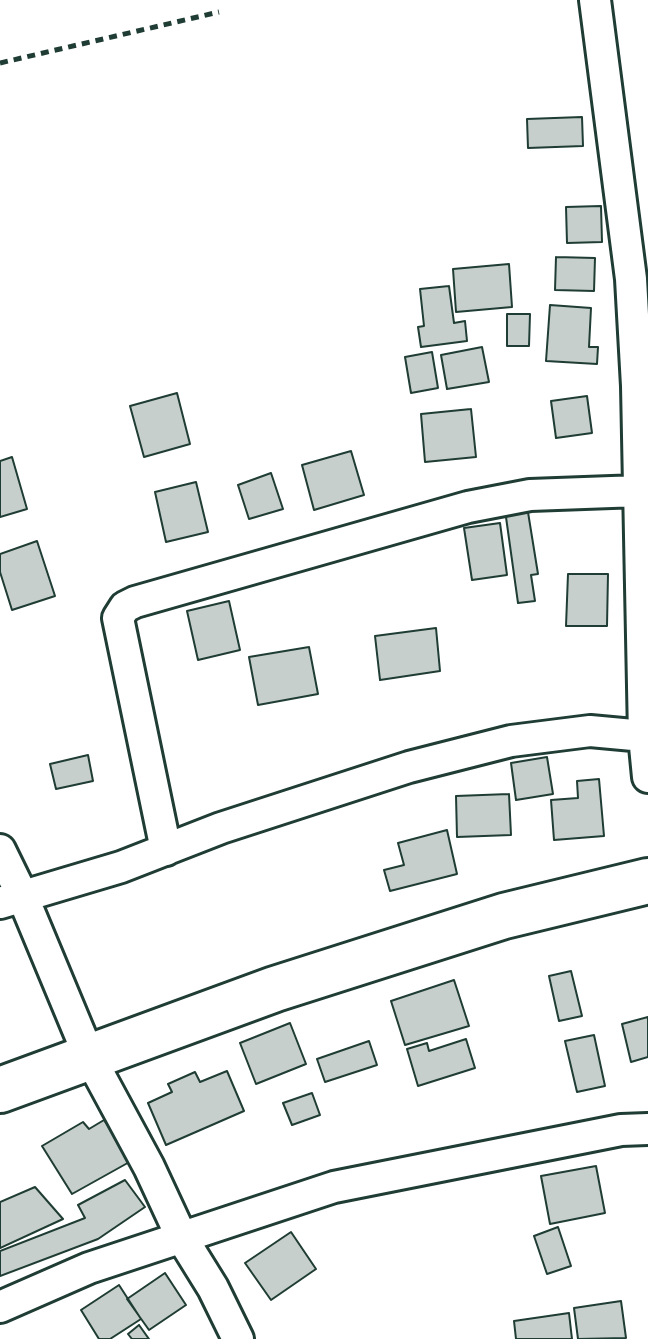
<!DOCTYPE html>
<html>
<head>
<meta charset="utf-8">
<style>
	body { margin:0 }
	canvas { display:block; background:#fff }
</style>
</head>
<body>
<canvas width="648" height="1339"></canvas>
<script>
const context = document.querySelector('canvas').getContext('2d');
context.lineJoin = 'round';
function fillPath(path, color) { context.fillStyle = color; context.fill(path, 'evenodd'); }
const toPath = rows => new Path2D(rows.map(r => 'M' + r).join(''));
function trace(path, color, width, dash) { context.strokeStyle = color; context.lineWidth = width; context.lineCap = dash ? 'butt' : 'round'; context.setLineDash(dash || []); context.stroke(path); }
const building = toPath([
	[582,117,583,146,528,148,527,119,582,117],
	[601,206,602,242,567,243,566,207,601,206],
	[556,257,595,258,594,291,555,290,556,257],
	[509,264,512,307,456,312,453,269,509,264],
	[449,286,454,323,465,321,467,341,421,347,418,327,424,326,420,289,449,286],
	[550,305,591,308,589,347,598,347,597,364,546,361,550,305],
	[507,314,530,314,529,346,507,346,507,314],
	[482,347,489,382,447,389,441,355,482,347],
	[432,352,438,388,411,393,405,357,432,352],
	[177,393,190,444,144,457,130,406,177,393],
	[587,396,592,433,556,438,551,401,587,396],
	[471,409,476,457,425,462,421,414,471,409],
	[351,451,364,495,314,510,302,465,351,451],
	[12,457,27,509,0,517,0,461,12,457],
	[271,473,283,509,249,519,238,485,271,473],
	[196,482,208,532,166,542,155,492,196,482],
	[527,506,538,574,531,575,535,601,518,603,505,510,527,506],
	[500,523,507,575,472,580,464,528,500,523],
	[37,541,55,596,12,610,0,572,0,554,37,541],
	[568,574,608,574,607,626,566,626,568,574],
	[229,601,240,650,198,660,187,611,229,601],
	[436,628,440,671,380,680,375,636,436,628],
	[309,647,318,694,258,705,249,657,309,647],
	[88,755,93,781,56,789,50,764,88,755],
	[547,757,553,794,516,800,511,763,547,757],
	[599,779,604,836,554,840,551,800,578,798,577,781,599,779],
	[509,794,511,835,457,837,456,796,509,794],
	[447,830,457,874,390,891,384,870,404,865,398,843,447,830],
	[571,971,582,1016,559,1021,549,976,571,971],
	[454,980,469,1026,405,1045,391,1001,454,980],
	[648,1017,648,1057,631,1062,622,1024,648,1017],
	[290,1023,306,1064,256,1084,240,1043,290,1023],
	[594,1035,605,1086,577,1092,565,1041,594,1035],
	[466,1039,475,1068,418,1086,407,1049,427,1043,429,1051,466,1039],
	[369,1041,377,1065,325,1082,317,1059,369,1041],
	[227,1071,244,1111,166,1145,148,1103,172,1092,168,1084,195,1072,200,1082,227,1071],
	[312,1093,320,1115,292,1125,283,1103,312,1093],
	[104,1120,133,1160,72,1194,42,1146,83,1122,89,1129,104,1120],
	[596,1166,605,1213,550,1224,541,1176,596,1166],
	[125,1180,145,1207,98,1239,0,1276,0,1251,85,1218,78,1205,125,1180],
	[35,1187,63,1219,0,1248,0,1202,35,1187],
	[558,1227,571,1266,547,1274,534,1236,558,1227],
	[291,1232,316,1269,271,1300,245,1263,291,1232],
	[165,1273,186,1305,149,1330,127,1299,165,1273],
	[119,1285,141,1319,110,1339,99,1339,81,1310,119,1285],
	[621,1301,626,1338,578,1339,574,1308,621,1301],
	[569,1313,572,1339,516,1339,514,1321,569,1313],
	[139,1325,149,1339,132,1339,128,1334,139,1325]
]);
fillPath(building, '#c7cfcc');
trace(building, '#1f3d34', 2);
const street = toPath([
	[595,0,631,279,637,386,644,736,648,777],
	[0,850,22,895,89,1056,149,1167,182,1238,213,1288,238,1339],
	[166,850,118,618,125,607,135,602,468,507,530,495,639,491],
	[0,903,121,867,221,828,409,767,511,741,590,731,644,736],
	[0,1307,89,1268,334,1187,621,1130,648,1129]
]);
const secondary = toPath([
	[0,1090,275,989,504,916,648,881]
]);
trace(street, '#1f3d34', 36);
trace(secondary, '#1f3d34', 50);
trace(toPath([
	[0,63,219,12]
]), '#1f3d34', 5, [8, 6]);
trace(street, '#fff', 30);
trace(secondary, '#fff', 44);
</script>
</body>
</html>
